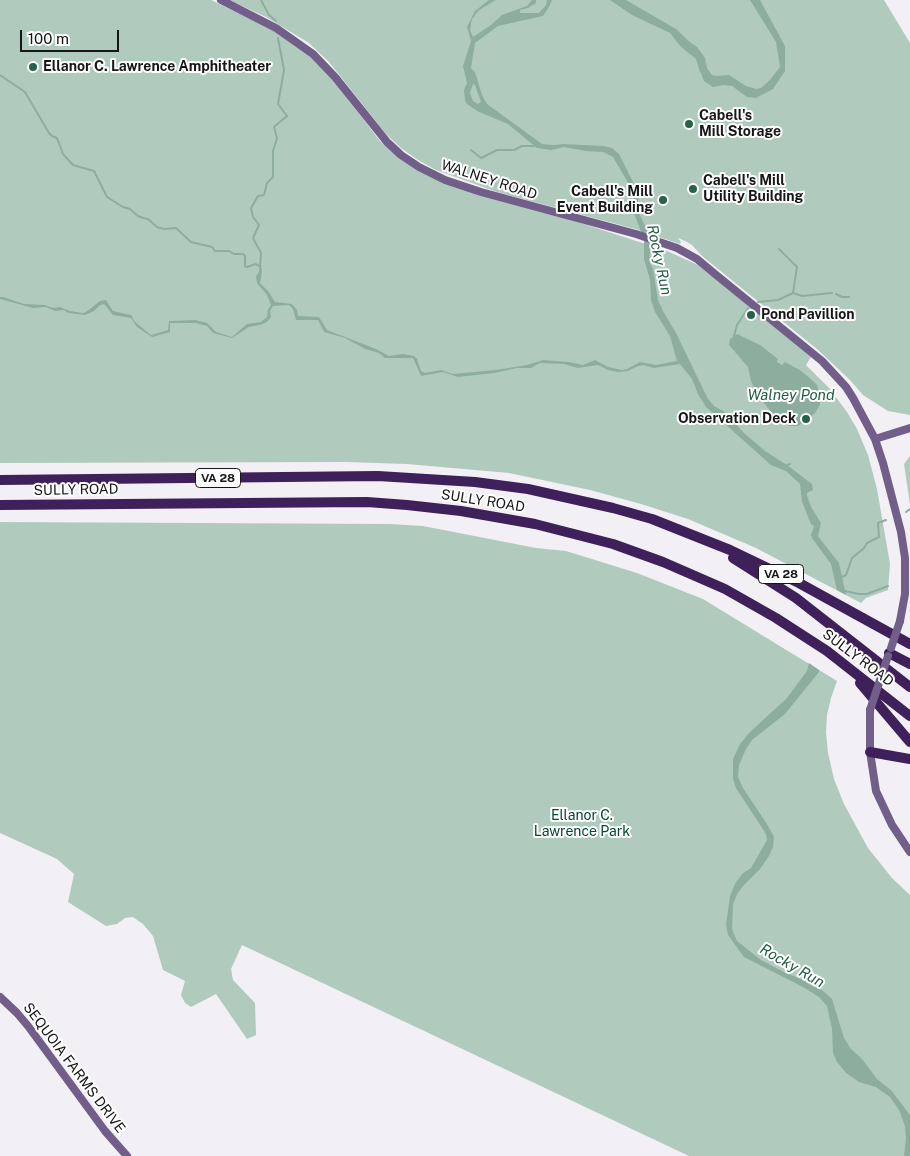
<!DOCTYPE html>
<html>
<head>
<meta charset="utf-8">
<style>
	body { margin:0 }
	#map { position:relative; width:910px; height:1156px; overflow:hidden; background:#f2eff5; font-family:"Public Sans",sans-serif }
	canvas { display:block }
	.scale { position:absolute; left:20px; top:30px; width:99px; height:22px; box-sizing:border-box; border:2px solid #161517; border-top:0; padding-left:6px; font-size:15px; line-height:18px; white-space:nowrap; color:#161517; -webkit-text-stroke:4px #fff; paint-order:stroke }
</style>
</head>
<body>
<div id="map">
<canvas width="910" height="1156"></canvas>
<div class="scale">100 m</div>
</div>
<script>
const context = document.querySelector('canvas').getContext('2d');
context.lineJoin = 'round';
function fillPath(path, color) { context.fillStyle = color; context.fill(path, 'evenodd'); }
const toPath = rows => new Path2D(rows.map(r => 'M' + r).join(''));
function trace(path, color, width, dash) { context.strokeStyle = color; context.lineWidth = width; context.lineCap = dash ? 'butt' : 'round'; context.setLineDash(dash || []); context.stroke(path); }
function drawText(font, color, halo, rows, align = 'center') {
  context.font = font + ' "Public Sans",sans-serif'; context.lineWidth = 4; context.setLineDash([]); context.textBaseline = 'middle'; context.strokeStyle = halo; context.fillStyle = color; for (const [text, x, y, turn = 0] of rows) {
    context.save(); context.translate(x, y); context.rotate((+turn || 0) * Math.PI / 180); context.textAlign = isNaN(turn) ? turn : align; if (halo) context.strokeText(text, 0, 0); context.fillText(text, 0, 0); context.restore();
  }
}
fillPath(toPath([
	[0,0,211,0,275,31,312,57,326,71,380,141,398,157,418,170,667,251,698,265,811,357,806,365,829,388,847,412,857,429,868,455,877,489,890,564,888,590,866,598,861,603,756,548,688,519,641,504,590,490,509,473,407,464,346,462,0,463],
	[229,0,884,0,910,43,910,415,888,411,863,395,850,380,817,349,702,256,692,245,685,241,678,238,681,242,680,244,635,229,497,192,436,170,418,160,401,148,386,134,329,62,309,43,266,17],
	[910,456,910,504,904,464],
	[0,522,390,524,423,526,536,548,566,551,637,573,703,599,837,681,831,698,827,715,826,732,828,753,834,779,844,804,868,848,892,878,910,895,910,1156,689,1156,242,945,231,969,233,980,255,1003,256,1035,247,1039,216,994,191,1007,185,1003,181,995,185,981,163,970,153,936,143,924,133,917,125,918,117,924,106,926,68,902,74,874,57,859,0,833]
]), '#b0cbbe');
fillPath(toPath([
	[489,0,496,0,479,10,472,19,470,30,473,37,491,25,502,15,527,6,532,0,536,0,536,3,528,8,520,10,520,13,539,13,546,5,547,0,552,0,549,7,543,16,498,26,475,43,471,68,475,72,482,95,487,104,542,144,553,145,563,144,604,146,612,148,619,154,639,194,637,209,649,234,651,248,649,260,653,269,658,300,663,311,676,333,708,399,714,406,725,412,744,433,765,451,787,465,812,484,813,490,807,493,807,495,811,507,821,523,818,536,839,563,846,595,837,590,831,564,812,538,811,535,814,526,811,524,802,502,800,484,786,471,771,465,706,407,698,394,692,379,680,364,654,368,643,365,638,366,628,371,618,372,608,370,598,365,578,368,564,364,540,363,531,368,517,368,494,373,458,377,443,372,421,376,413,358,385,358,379,353,365,349,345,338,324,332,318,320,296,320,293,309,289,305,273,306,270,311,271,317,267,322,260,325,249,327,232,338,213,333,207,326,196,323,170,323,170,332,152,337,137,327,131,318,113,315,104,304,100,305,94,311,85,315,68,313,64,310,55,311,46,307,33,308,0,299,0,297,3,297,24,304,45,305,53,308,60,307,70,311,83,313,86,312,100,301,106,300,113,311,131,315,135,322,151,335,168,330,169,321,195,320,207,323,216,332,232,337,247,324,261,322,267,317,268,309,271,305,267,295,257,283,256,277,261,267,262,271,260,283,268,291,275,302,292,304,297,310,298,316,319,317,327,330,376,349,389,356,403,354,414,356,417,359,421,371,425,373,441,370,453,374,496,370,527,365,543,360,569,362,583,365,595,360,608,367,622,370,627,369,640,362,656,365,677,361,670,336,655,312,651,300,650,280,644,259,644,240,634,213,634,193,613,157,603,152,586,151,564,147,551,150,537,148,508,124,479,112,467,104,465,101,464,90,467,83,463,66,471,41,467,27,475,11],
	[473,84,475,85,481,102,478,104,473,101,470,93],
	[610,0,626,0,676,29,691,43,697,47,705,58,707,68,712,75,716,76,729,75,746,86,756,89,761,88,770,80,780,67,776,42,750,0,760,0,785,46,785,71,773,89,756,98,747,97,732,86,724,85,713,87,704,81,699,69,696,59,681,47,670,33,632,15],
	[737,334,760,345,778,359,777,362,782,365,785,362,800,370,813,381,817,385,820,397,820,405,815,413,810,417,808,415,802,419,804,422,798,426,790,426,784,424,775,417,757,394,751,381,748,367,729,345,730,339],
	[809,663,819,670,819,672,785,714,752,740,746,749,739,765,738,777,743,788,767,824,774,837,773,847,769,856,760,869,744,885,737,894,733,905,732,929,737,941,761,960,784,972,815,985,823,991,832,999,844,1038,851,1049,862,1059,877,1079,891,1090,910,1115,910,1156,904,1156,906,1138,905,1126,899,1110,890,1097,876,1087,859,1082,846,1073,837,1062,833,1053,832,1029,827,1006,819,997,803,987,744,957,728,935,726,925,730,896,735,884,742,874,751,868,767,840,766,834,736,788,733,779,733,759,740,744,749,733,787,698,807,671]
]), '#8dae9e');
trace(toPath([
	[261,0,269,15,276,21],
	[0,75,25,92,49,133,52,136,57,138,63,154,73,165,94,171,107,197,123,207,130,209,138,216,143,218,148,219,157,227,164,229,176,228,191,242,212,247,215,251,229,251,234,254,243,254,245,256,245,266,247,267,256,264,259,266],
	[471,150,481,158,497,150,514,150,522,146,534,146],
	[779,249,797,267,793,293],
	[260,270,261,253,253,238,259,225,253,217,251,208,258,196,264,195,267,183,273,177,273,151,277,138,274,127,287,116,278,104,284,70,278,38],
	[836,294,842,297,849,297],
	[758,302,778,300,793,293,802,296,832,293],
	[734,336,737,325,748,308],
	[787,465,790,464],
	[906,512,910,509],
	[840,578,846,575,852,558,864,548,867,543,879,537,878,523,886,520],
	[845,591,859,594,867,594,888,586]
]), '#8dae9e', 2);
trace(toPath([
	[221,0,276,28,313,54,335,77,387,142,401,155,419,167,445,180,481,192,636,234,677,248,697,259,715,274,822,361,846,387,853,398,875,439,883,463,901,532,905,558,905,594,900,621],
	[875,439,910,428],
	[870,710,870,752,876,791,892,825,910,852],
	[0,997,17,1013,28,1026,105,1131,127,1156]
]), '#725f89', 8);
trace(toPath([
	[0,480,378,476,475,482,528,489,613,508,652,519,730,550,799,583,910,644],
	[0,505,367,502,407,505,461,511,535,524,613,544,663,562,725,589,776,618,827,651,910,716],
	[733,558,796,598,910,687],
	[889,653,910,664],
	[860,683,910,742],
	[870,752,910,759]
]), '#3e205a', 10);
trace(toPath([
	[891,648,900,621],
	[870,710,888,656]
]), '#725f89', 8);
for (const [x, y, r, color] of [
	[33,67,5,"#28624b"],
	[689,124,5,"#28624b"],
	[693,189,5,"#28624b"],
	[663,200,5,"#28624b"],
	[751,315,5,"#28624b"],
	[806,419,5,"#28624b"]
]) { const dot = new Path2D(); dot.arc(x, y, r, 0, 2 * Math.PI); context.fillStyle = color; context.fill(dot); trace(dot, '#fff', 2); }
for (const [x, y, w] of [
	[218,478,45],
	[781,574,45]
]) { const box = new Path2D(); box.roundRect(x - w / 2, y - 9.5, w, 19, 4); context.fillStyle = '#fff'; context.fill(box); trace(box, '#161517', 1); }
drawText('bold 12px', '#161517', null, [
	["VA 28",218,478],
	["VA 28",781,574]
]);
drawText('bold 14px', '#161517', '#fff', [
	["Ellanor C. Lawrence Amphitheater",43,67],
	["Cabell's",699,116],
	["Mill Storage",699,132],
	["Cabell's Mill",703,181],
	["Utility Building",703,197],
	["Cabell's Mill",653,192,"right"],
	["Event Building",653,208,"right"],
	["Pond Pavillion",761,315],
	["Observation Deck",796,419,"right"]
], 'left');
drawText('14px', '#161517', '#fff', [
	["WALNEY ROAD",489,180,18],
	["SULLY ROAD",76,490,-1],
	["SULLY ROAD",483,501,9],
	["SULLY ROAD",858,658,37],
	["SEQUOIA FARMS DRIVE",74,1068,53]
]);
drawText('14px', '#034631', '#fff', [
	["Ellanor C.",582,816],
	["Lawrence Park",582,832]
]);
drawText('italic 15px', '#235e47', '#fff', [
	["Rocky Run",659,260,78],
	["Walney Pond",791,395],
	["Rocky Run",792,966,30]
]);
</script>
</body>
</html>
